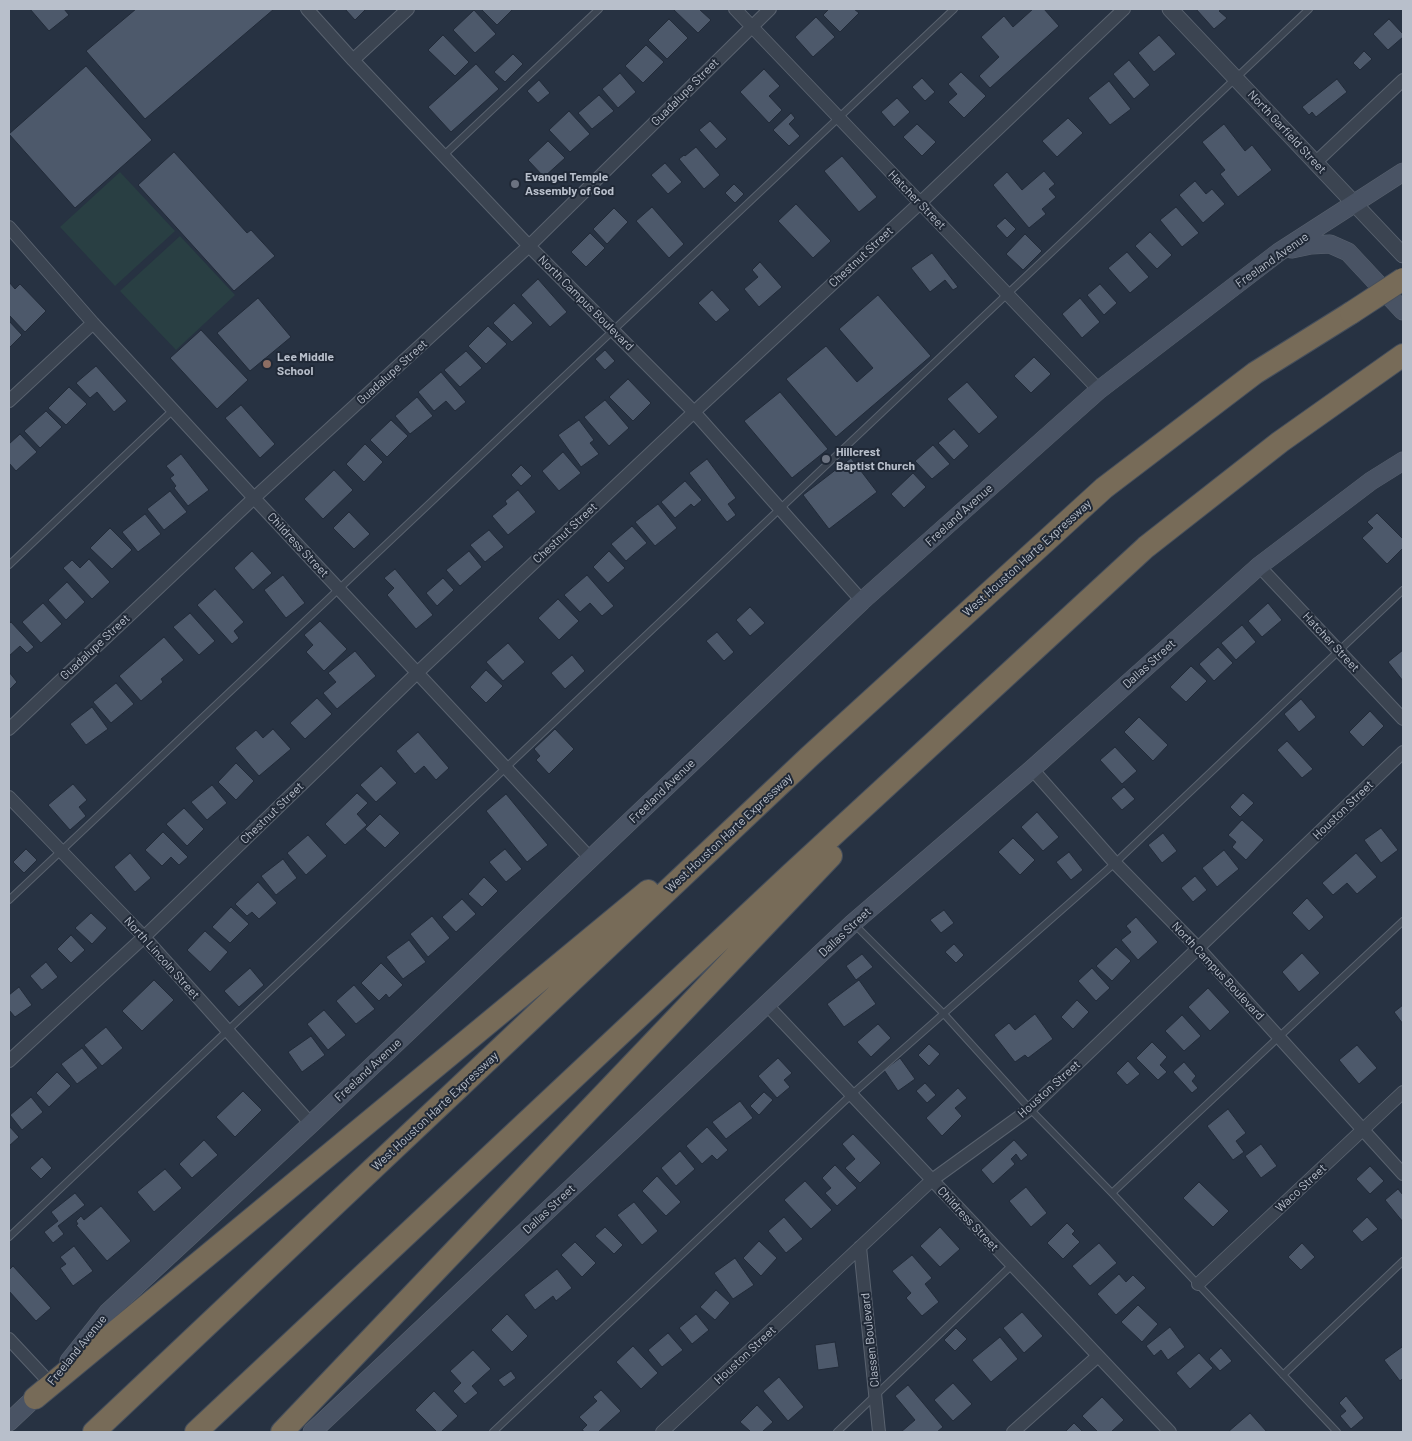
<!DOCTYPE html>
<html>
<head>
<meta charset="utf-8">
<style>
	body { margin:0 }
	#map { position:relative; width:1412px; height:1441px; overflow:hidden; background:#273242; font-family:Barlow,sans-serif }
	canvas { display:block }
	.frame { position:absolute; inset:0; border:10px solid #b8bfcb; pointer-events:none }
</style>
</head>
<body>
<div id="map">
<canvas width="1412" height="1441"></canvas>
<div class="frame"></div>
</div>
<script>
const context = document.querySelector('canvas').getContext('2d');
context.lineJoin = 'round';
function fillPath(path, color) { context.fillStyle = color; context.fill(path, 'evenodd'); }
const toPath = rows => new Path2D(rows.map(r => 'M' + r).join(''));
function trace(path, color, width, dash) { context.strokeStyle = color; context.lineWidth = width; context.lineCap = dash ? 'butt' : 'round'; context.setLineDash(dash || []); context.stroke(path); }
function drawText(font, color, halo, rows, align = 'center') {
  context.font = font + ' Barlow,sans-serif'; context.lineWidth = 4; context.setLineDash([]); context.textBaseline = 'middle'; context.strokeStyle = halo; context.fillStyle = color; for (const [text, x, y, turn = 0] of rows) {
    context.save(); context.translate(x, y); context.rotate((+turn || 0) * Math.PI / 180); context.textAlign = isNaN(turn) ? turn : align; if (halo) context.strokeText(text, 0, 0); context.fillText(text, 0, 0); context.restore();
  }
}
fillPath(toPath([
	[120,172,175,231,115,286,60,227],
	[180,236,235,295,176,350,120,291]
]), '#293f43');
const building = toPath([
	[30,9,64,9,69,15,49,31,30,9],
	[136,9,274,9,145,119,86,51,136,9],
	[345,9,366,9,355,20,345,9],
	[481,9,513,9,497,25,481,9],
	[673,9,699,9,711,20,698,33,673,9],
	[829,9,854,9,859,13,840,32,823,15,829,9],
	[1033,9,1044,9,1059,26,990,88,979,76,999,57,981,37,1004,16,1013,27,1033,9],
	[1196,9,1222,9,1219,11,1227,18,1214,29,1196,9],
	[474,10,496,34,475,53,453,30,474,10],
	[816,17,835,37,813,57,795,37,816,17],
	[669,19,688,38,667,59,648,40,669,19],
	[1389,19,1403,34,1403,37,1388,50,1373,34,1389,19],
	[443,35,469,62,455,76,428,50,443,35],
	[1159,35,1176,54,1154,72,1138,53,1159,35],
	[646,45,664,62,643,83,625,66,646,45],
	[1364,51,1372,59,1360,70,1353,63,1364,51],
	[513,54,523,64,505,82,494,72,513,54],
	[1129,60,1150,85,1134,99,1113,74,1129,60],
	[476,64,499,89,451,132,428,107,476,64],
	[86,66,152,140,75,208,9,134,86,66],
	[764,69,780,86,769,96,782,110,769,123,740,92,764,69],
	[961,72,986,96,964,118,948,102,957,94,948,84,961,72],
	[620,73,636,92,618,108,602,89,620,73],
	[922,78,935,92,925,101,912,87,922,78],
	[1337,79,1347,92,1316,117,1312,112,1309,115,1302,107,1337,79],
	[539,80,550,93,538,103,527,91,539,80],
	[1109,81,1131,109,1110,125,1088,98,1109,81],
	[599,95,614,111,592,129,578,113,599,95],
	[897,98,910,112,894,127,881,112,897,98],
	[569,111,590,134,570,152,549,130,569,111],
	[791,113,795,118,789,124,800,136,789,146,773,130,791,113],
	[1068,118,1083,133,1057,157,1042,141,1068,118],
	[710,121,727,139,716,149,699,130,710,121],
	[917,124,936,142,922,156,903,137,917,124],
	[1224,124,1245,151,1252,145,1272,170,1238,197,1220,174,1225,170,1202,142,1224,124],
	[548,141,565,158,544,177,528,160,548,141],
	[696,147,720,175,704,189,679,159,684,155,685,156,696,147],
	[174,152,247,233,251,230,275,256,234,291,138,185,174,152],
	[842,156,877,197,859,212,824,171,842,156],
	[665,163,682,182,668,194,651,175,665,163],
	[1044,171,1055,184,1049,189,1056,197,1042,209,1046,214,1029,228,993,185,1007,172,1022,190,1044,171],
	[1195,181,1206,194,1212,189,1225,204,1203,223,1179,195,1195,181],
	[734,184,744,194,735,203,725,193,734,184],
	[796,204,831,241,813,258,778,221,796,204],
	[652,207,684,244,669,258,636,221,652,207],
	[1176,207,1199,233,1182,247,1160,220,1176,207],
	[614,208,628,222,607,244,593,229,614,208],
	[1005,218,1016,229,1007,238,996,226,1005,218],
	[1150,232,1172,255,1157,269,1135,246,1150,232],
	[590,233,605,248,586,267,571,252,590,233],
	[1025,234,1042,251,1023,270,1006,254,1025,234],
	[1127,252,1149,277,1130,293,1108,268,1127,252],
	[932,253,958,287,953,290,945,280,930,292,911,268,932,253],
	[760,262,782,287,759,307,744,289,758,277,752,270,760,262],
	[538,279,567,312,550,327,521,295,538,279],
	[9,282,15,289,20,284,46,311,25,332,9,315,9,282],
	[1100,284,1117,303,1104,315,1087,295,1100,284],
	[712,290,730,310,716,322,698,303,712,290],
	[878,295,931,356,836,437,786,379,826,346,857,382,873,368,839,329,878,295],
	[258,298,291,337,250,371,217,333,258,298],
	[1080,298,1100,322,1082,338,1062,314,1080,298],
	[514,303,533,323,512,342,493,323,514,303],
	[9,321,22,335,9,348,9,321],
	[488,326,507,344,486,364,468,346,488,326],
	[201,330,248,380,217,409,170,358,201,330],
	[605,350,615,361,605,370,595,359,605,350],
	[466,351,482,368,460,387,444,370,466,351],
	[1034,357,1051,374,1031,393,1014,376,1034,357],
	[96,366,127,401,114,412,97,392,90,398,76,383,96,366],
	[441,372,466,402,455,411,446,401,434,411,418,392,441,372],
	[628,379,651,403,633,421,609,397,628,379],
	[967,382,998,417,979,434,947,399,967,382],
	[69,387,87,404,66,425,48,408,69,387],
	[780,392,828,449,792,478,744,421,780,392],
	[417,397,433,416,410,434,395,416,417,397],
	[605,400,629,428,609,446,584,417,605,400],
	[241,405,275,444,260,458,225,418,241,405],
	[46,411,62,427,40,448,24,431,46,411],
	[391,420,408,436,387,457,370,440,391,420],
	[579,420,594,440,590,443,599,454,581,467,558,435,579,420],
	[954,429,969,446,954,460,938,443,954,429],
	[20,434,37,452,16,471,9,463,9,444,20,434],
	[365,444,383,462,364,482,346,464,365,444],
	[933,445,950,464,932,479,915,461,933,445],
	[563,452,581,473,559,491,542,471,563,452],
	[181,454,209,490,188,506,174,488,176,486,170,478,174,475,166,466,181,454],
	[851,458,877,492,829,529,803,495,851,458],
	[707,459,736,498,728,504,736,515,727,522,689,473,707,459],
	[521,465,532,476,521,486,511,475,521,465],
	[334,470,353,490,323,519,304,499,334,470],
	[913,473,926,487,904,508,891,494,913,473],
	[685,481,702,500,694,507,691,504,675,518,661,502,685,481],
	[518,490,536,512,508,535,492,516,507,504,505,501,518,490],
	[170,491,187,512,164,530,147,509,170,491],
	[658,504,677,528,655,546,635,522,658,504],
	[349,512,370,534,354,549,333,528,349,512],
	[1377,513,1403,539,1403,548,1387,564,1362,538,1373,528,1367,522,1377,513],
	[145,514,161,534,138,552,122,532,145,514],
	[632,526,647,543,626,561,611,544,632,526],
	[110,528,132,550,112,569,90,548,110,528],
	[489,530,504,547,485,562,470,545,489,530],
	[252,551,272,573,253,590,234,568,252,551],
	[469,551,482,567,460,586,446,570,469,551],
	[609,551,625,568,608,583,593,567,609,551],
	[89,559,110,582,92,599,63,568,72,560,80,568,89,559],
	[395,569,433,615,416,629,387,595,394,588,384,578,395,569],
	[283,575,305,603,286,618,264,590,283,575],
	[587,575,614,606,602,616,590,603,580,612,564,595,587,575],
	[443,578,454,590,437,606,426,593,443,578],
	[67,582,85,602,66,620,48,600,67,582],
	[215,589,244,622,234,631,239,638,232,644,197,605,215,589],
	[558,599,579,621,559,640,538,618,558,599],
	[43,603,62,624,41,643,22,622,43,603],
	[1268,603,1282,620,1262,637,1248,621,1268,603],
	[750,607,765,623,750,636,736,620,750,607],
	[190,613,215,641,199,655,173,627,190,613],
	[320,621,347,649,324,671,306,652,313,645,304,635,320,621],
	[11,622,34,647,27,653,20,646,9,656,9,624,11,622],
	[1242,625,1256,642,1236,660,1221,643,1242,625],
	[717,632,734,652,724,661,706,641,717,632],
	[164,637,184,660,161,679,163,682,141,701,119,676,164,637],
	[508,643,525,662,503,681,486,662,508,643],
	[1218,647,1233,663,1214,681,1199,664,1218,647],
	[1403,650,1403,681,1388,662,1403,650],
	[355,651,376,676,337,709,323,693,336,682,328,673,355,651],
	[572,655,585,671,565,689,551,673,572,655],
	[1191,666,1207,681,1186,702,1170,687,1191,666],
	[486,670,503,686,486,703,470,687,486,670],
	[9,672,17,682,9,690,9,672],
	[116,683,134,704,111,723,93,702,116,683],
	[317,698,332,714,305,739,290,723,317,698],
	[1301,699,1316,717,1299,732,1284,714,1301,699],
	[92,707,108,729,86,745,70,724,92,707],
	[1370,711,1384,726,1363,747,1349,732,1370,711],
	[1139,717,1168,745,1153,761,1124,732,1139,717],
	[273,729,291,749,259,776,235,748,256,730,263,738,273,729],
	[555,729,574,749,549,774,536,760,540,756,534,749,555,729],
	[418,732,449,768,436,780,424,766,415,774,396,751,418,732],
	[1287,741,1313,769,1302,778,1277,750,1287,741],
	[1115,747,1137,771,1122,784,1100,760,1115,747],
	[236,763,254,781,236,800,218,782,236,763],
	[381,766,397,783,376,802,360,785,381,766],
	[73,784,87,800,79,807,86,816,70,830,48,805,73,784],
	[212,785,227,803,207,820,191,802,212,785],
	[1124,787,1135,799,1122,810,1111,798,1124,787],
	[357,793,368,803,357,814,367,825,345,845,325,824,357,793],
	[1243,793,1254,803,1240,817,1230,807,1243,793],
	[506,794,548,845,527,862,486,811,506,794],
	[184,808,204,829,187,846,166,824,184,808],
	[1037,812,1059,837,1043,851,1021,827,1037,812],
	[380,814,400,833,385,848,365,829,380,814],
	[1242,820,1264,840,1246,860,1232,847,1236,842,1228,835,1242,820],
	[1381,828,1398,850,1381,863,1364,840,1381,828],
	[163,832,188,857,179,865,171,857,162,866,145,850,163,832],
	[1163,833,1177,851,1162,863,1148,845,1163,833],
	[308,835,327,856,306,875,287,853,308,835],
	[1013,838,1035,860,1020,875,998,852,1013,838],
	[26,849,37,860,24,873,13,862,26,849],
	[505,849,522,869,506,882,489,862,505,849],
	[1224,850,1239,869,1217,887,1202,868,1224,850],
	[1069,852,1083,870,1071,880,1056,862,1069,852],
	[130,853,151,878,135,892,114,867,130,853],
	[1356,853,1377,877,1357,894,1347,883,1333,895,1322,883,1356,853],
	[283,859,297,878,276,895,261,876,283,859],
	[1195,876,1207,890,1193,902,1181,888,1195,876],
	[484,877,498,891,482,907,468,894,484,877],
	[258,882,277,903,259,919,252,912,247,916,235,904,258,882],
	[1307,898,1324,917,1309,931,1292,913,1307,898],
	[462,899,476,914,456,932,442,917,462,899],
	[231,907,249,924,230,943,212,927,231,907],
	[944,910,954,923,941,933,930,920,944,910],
	[91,913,107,928,92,944,75,928,91,913],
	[432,916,450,938,428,957,410,934,432,916],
	[1136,917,1158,942,1138,960,1121,940,1131,932,1126,926,1136,917],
	[205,931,228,952,210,972,187,950,205,931],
	[71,935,85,950,71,963,57,949,71,935],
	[409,940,426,962,403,979,386,957,409,940],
	[954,944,964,955,956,963,945,952,954,944],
	[1116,947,1131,961,1112,981,1096,966,1116,947],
	[1302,953,1320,973,1299,992,1282,972,1302,953],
	[862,954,873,967,856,980,846,966,862,954],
	[46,962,58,977,42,990,30,976,46,962],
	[381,963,403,985,389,998,386,994,379,1001,361,983,381,963],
	[250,968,264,985,239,1007,224,991,250,968],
	[1092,968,1110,988,1096,1001,1078,981,1092,968],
	[154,980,174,1000,142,1031,122,1011,154,980],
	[859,980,876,1004,844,1027,827,1004,859,980],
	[354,985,375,1009,356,1024,336,1001,354,985],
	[19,987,32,1005,15,1017,9,1010,9,995,19,987],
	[1208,988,1230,1012,1210,1031,1188,1007,1208,988],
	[1077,1000,1089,1012,1073,1029,1061,1017,1077,1000],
	[1403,1005,1403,1024,1394,1012,1403,1005],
	[324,1010,346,1035,328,1050,307,1024,324,1010],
	[1035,1014,1053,1039,1028,1058,1025,1055,1015,1062,994,1035,1009,1023,1015,1030,1035,1014],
	[1182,1015,1201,1036,1184,1051,1165,1031,1182,1015],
	[878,1024,891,1038,871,1057,857,1042,878,1024],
	[106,1027,123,1048,102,1066,84,1045,106,1027],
	[311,1036,325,1055,302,1072,288,1052,311,1036],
	[1152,1042,1167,1057,1160,1065,1167,1072,1158,1080,1136,1058,1152,1042],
	[929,1044,940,1054,929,1066,918,1055,929,1044],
	[1357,1045,1377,1068,1359,1084,1339,1060,1357,1045],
	[82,1048,98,1068,77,1084,61,1064,82,1048],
	[778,1058,792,1073,784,1080,790,1087,777,1098,758,1076,778,1058],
	[900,1058,915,1079,898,1091,884,1070,900,1058],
	[1128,1061,1140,1074,1127,1085,1116,1073,1128,1061],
	[1184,1062,1196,1076,1192,1081,1198,1088,1192,1093,1173,1072,1184,1062],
	[57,1072,71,1086,49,1107,36,1093,57,1072],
	[925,1083,936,1095,927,1103,916,1091,925,1083],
	[958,1088,967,1098,955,1108,962,1116,942,1136,926,1118,958,1088],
	[243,1091,262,1110,235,1137,216,1117,243,1091],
	[764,1092,773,1100,759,1115,750,1106,764,1092],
	[31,1097,43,1112,22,1130,10,1115,31,1097],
	[740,1101,753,1118,726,1139,712,1122,740,1101],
	[1228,1109,1246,1133,1236,1141,1244,1152,1233,1160,1207,1126,1228,1109],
	[9,1126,19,1137,9,1146,9,1126],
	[707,1127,728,1150,717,1160,712,1155,702,1164,686,1146,707,1127],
	[853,1134,881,1163,860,1183,845,1168,855,1159,842,1144,853,1134],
	[204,1140,218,1155,192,1178,179,1164,204,1140],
	[1014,1140,1028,1155,1021,1161,1016,1154,1011,1159,1015,1164,993,1184,981,1170,1014,1140],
	[1261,1144,1277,1166,1261,1178,1245,1156,1261,1144],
	[680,1151,695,1169,676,1186,661,1168,680,1151],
	[42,1157,52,1168,41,1179,30,1168,42,1157],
	[835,1165,857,1188,837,1206,825,1193,831,1188,822,1178,835,1165],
	[1370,1166,1384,1181,1370,1194,1356,1179,1370,1166],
	[165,1169,182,1188,154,1212,137,1192,165,1169],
	[657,1176,681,1202,666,1216,642,1191,657,1176],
	[805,1181,832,1210,811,1229,784,1200,805,1181],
	[1199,1182,1229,1211,1213,1227,1183,1198,1199,1182],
	[1026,1187,1047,1213,1031,1227,1009,1201,1026,1187],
	[1398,1189,1403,1195,1403,1222,1385,1200,1398,1189],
	[75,1193,85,1205,58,1226,64,1234,53,1243,44,1232,58,1221,51,1212,75,1193],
	[634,1202,658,1231,642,1245,617,1215,634,1202],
	[101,1206,131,1241,107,1261,76,1225,78,1224,76,1221,81,1216,84,1220,101,1206],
	[784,1217,803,1239,786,1253,768,1231,784,1217],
	[1367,1217,1378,1229,1362,1242,1352,1231,1367,1217],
	[1067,1223,1075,1231,1072,1234,1080,1242,1063,1259,1047,1243,1067,1223],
	[605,1227,623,1245,614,1254,595,1236,605,1227],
	[940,1227,960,1249,940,1267,920,1246,940,1227],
	[759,1241,777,1258,761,1276,743,1258,759,1241],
	[575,1242,596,1263,582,1277,561,1255,575,1242],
	[1099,1243,1117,1263,1090,1286,1072,1266,1099,1243],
	[1302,1243,1315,1257,1301,1270,1288,1257,1302,1243],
	[74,1246,93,1271,73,1286,60,1268,66,1264,60,1257,74,1246],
	[912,1255,932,1278,925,1284,939,1302,922,1316,906,1298,911,1293,892,1271,912,1255],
	[735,1258,754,1285,733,1299,714,1273,735,1258],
	[13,1266,51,1308,36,1321,9,1291,9,1270,13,1266],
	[557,1269,572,1288,556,1301,553,1296,535,1310,524,1295,557,1269],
	[1119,1274,1126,1282,1133,1275,1146,1288,1116,1315,1097,1294,1119,1274],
	[716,1290,730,1303,715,1320,700,1307,716,1290],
	[1138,1305,1158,1324,1142,1342,1121,1322,1138,1305],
	[1022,1312,1043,1336,1024,1353,1003,1328,1022,1312],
	[507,1314,528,1336,512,1352,491,1330,507,1314],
	[696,1314,709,1330,692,1344,679,1328,696,1314],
	[1170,1327,1185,1347,1168,1360,1161,1350,1154,1356,1146,1346,1170,1327],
	[956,1328,967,1339,955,1351,944,1340,956,1328],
	[668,1333,683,1350,662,1367,648,1350,668,1333],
	[1000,1337,1018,1359,991,1382,972,1360,1000,1337],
	[835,1342,839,1367,818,1370,815,1345,835,1342],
	[633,1346,658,1373,641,1389,616,1362,633,1346],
	[1402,1347,1403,1349,1403,1378,1400,1381,1384,1360,1402,1347],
	[1221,1348,1232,1361,1220,1371,1209,1359,1221,1348],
	[473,1350,491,1369,472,1386,478,1393,465,1404,453,1391,461,1383,450,1371,473,1350],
	[1199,1353,1213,1368,1190,1389,1176,1373,1199,1353],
	[511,1371,516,1378,504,1387,498,1380,511,1371],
	[779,1377,804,1407,788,1421,763,1391,779,1377],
	[953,1383,972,1404,953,1421,934,1400,953,1383],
	[908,1385,943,1427,937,1432,901,1432,915,1420,895,1396,908,1385],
	[601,1390,621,1411,598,1432,585,1432,582,1430,587,1425,579,1417,597,1401,593,1397,601,1390],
	[434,1391,458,1416,441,1432,437,1432,415,1410,434,1391],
	[1346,1396,1364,1418,1351,1429,1340,1416,1346,1411,1339,1403,1346,1396],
	[1102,1397,1124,1420,1111,1432,1098,1432,1082,1416,1102,1397],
	[757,1405,773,1422,762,1432,751,1432,740,1422,757,1405],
	[1250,1413,1267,1432,1228,1432,1250,1413],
	[1074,1423,1083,1432,1065,1432,1074,1423]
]);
fillPath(building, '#4d596b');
trace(building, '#222b39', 1);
const service = toPath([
	[443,156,599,9],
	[9,565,173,410],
	[9,900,954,9],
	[854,924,944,1014,1030,1109,1112,1193,1337,1432],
	[1112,1193,1403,921],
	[9,1237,1309,9],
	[1283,1375,1403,1261],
	[493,1432,851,1095,1115,863,1403,590],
	[837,1432,1012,1265]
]);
const minor = toPath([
	[307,9,353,60,529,246,694,412,862,601],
	[735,9,1099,390],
	[353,60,408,9],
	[1316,162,1403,80],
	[9,227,93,323,254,498,591,859],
	[9,401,93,323],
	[1259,566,1403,719],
	[9,729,254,498,529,246,770,9],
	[1032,769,1115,863,1199,949,1403,1174],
	[9,797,144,937,311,1124],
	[767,1005,1170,1432],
	[9,1061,144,937,417,673,694,412,920,203,1124,9],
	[860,1247,879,1432],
	[1198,1284,1403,1092],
	[9,1339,51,1384],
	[662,1432,932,1180,1030,1109,1403,752],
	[1013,1432,1098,1356]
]);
const tertiary = toPath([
	[1170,9,1403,255]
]);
const secondary = toPath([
	[1292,249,1311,245,1330,244,1348,252,1403,311],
	[69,1361,108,1312,311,1124,862,601,1099,390,1279,252,1403,172],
	[9,1422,43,1390],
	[312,1432,853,923,1032,769,1259,566,1371,481,1403,461]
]);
const motorway = toPath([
	[35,1398,648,891],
	[94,1432,810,756,1104,488,1255,373,1351,313],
	[196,1432,791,874,1146,547,1280,442,1403,355],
	[282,1432,831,856]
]);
trace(service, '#59626f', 8);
trace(minor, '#59626f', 14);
trace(tertiary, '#59626f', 17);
trace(secondary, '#59626f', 19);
trace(motorway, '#464f5c', 24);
trace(service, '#3b4451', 6);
trace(minor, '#3b4451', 12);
trace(tertiary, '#3b4451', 15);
trace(secondary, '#495364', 18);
trace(motorway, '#776b58', 22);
const motorwayBridge = toPath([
	[1351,313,1403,279]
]);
trace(motorwayBridge, '#464f5c', 24, []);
trace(motorwayBridge, '#776b58', 22);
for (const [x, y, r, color] of [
	[515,184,5,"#6b7280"],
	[267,364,5,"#8d6e63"],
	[826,459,5,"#6b7280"]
]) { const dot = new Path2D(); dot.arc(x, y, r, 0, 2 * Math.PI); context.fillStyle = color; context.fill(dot); trace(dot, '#202937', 2); }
drawText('12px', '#b8bfcb', '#202937', [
	["Guadalupe Street",685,92,-45],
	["North Garfield Street",1287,132,47],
	["Hatcher Street",917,200,46],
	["Chestnut Street",861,257,-43],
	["Freeland Avenue",1272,260,-35],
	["North Campus Boulevard",586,303,45],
	["Guadalupe Street",392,372,-42],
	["Freeland Avenue",959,515,-42],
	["Chestnut Street",565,533,-43],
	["Childress Street",298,545,47],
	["West Houston Harte Expressway",1027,558,-42],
	["Hatcher Street",1331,642,47],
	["Guadalupe Street",95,647,-43],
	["Dallas Street",1149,664,-42],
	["Freeland Avenue",662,791,-44],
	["Houston Street",1343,810,-44],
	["Chestnut Street",272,813,-44],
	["West Houston Harte Expressway",729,833,-43],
	["Dallas Street",845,932,-43],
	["North Lincoln Street",162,958,48],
	["North Campus Boulevard",1218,971,47],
	["Freeland Avenue",368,1070,-43],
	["Houston Street",1049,1089,-42],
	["West Houston Harte Expressway",435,1111,-43],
	["Waco Street",1301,1188,-43],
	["Dallas Street",549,1209,-43],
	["Childress Street",968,1219,47],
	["Classen Boulevard",870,1340,-96],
	["Freeland Avenue",77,1350,-51],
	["Houston Street",745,1355,-43]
]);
drawText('bold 12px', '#b8bfcb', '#202937', [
	["Evangel Temple",525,177],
	["Assembly of God",525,191],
	["Lee Middle",277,357],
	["School",277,371],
	["Hillcrest",836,452],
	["Baptist Church",836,466]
], 'left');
</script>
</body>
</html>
